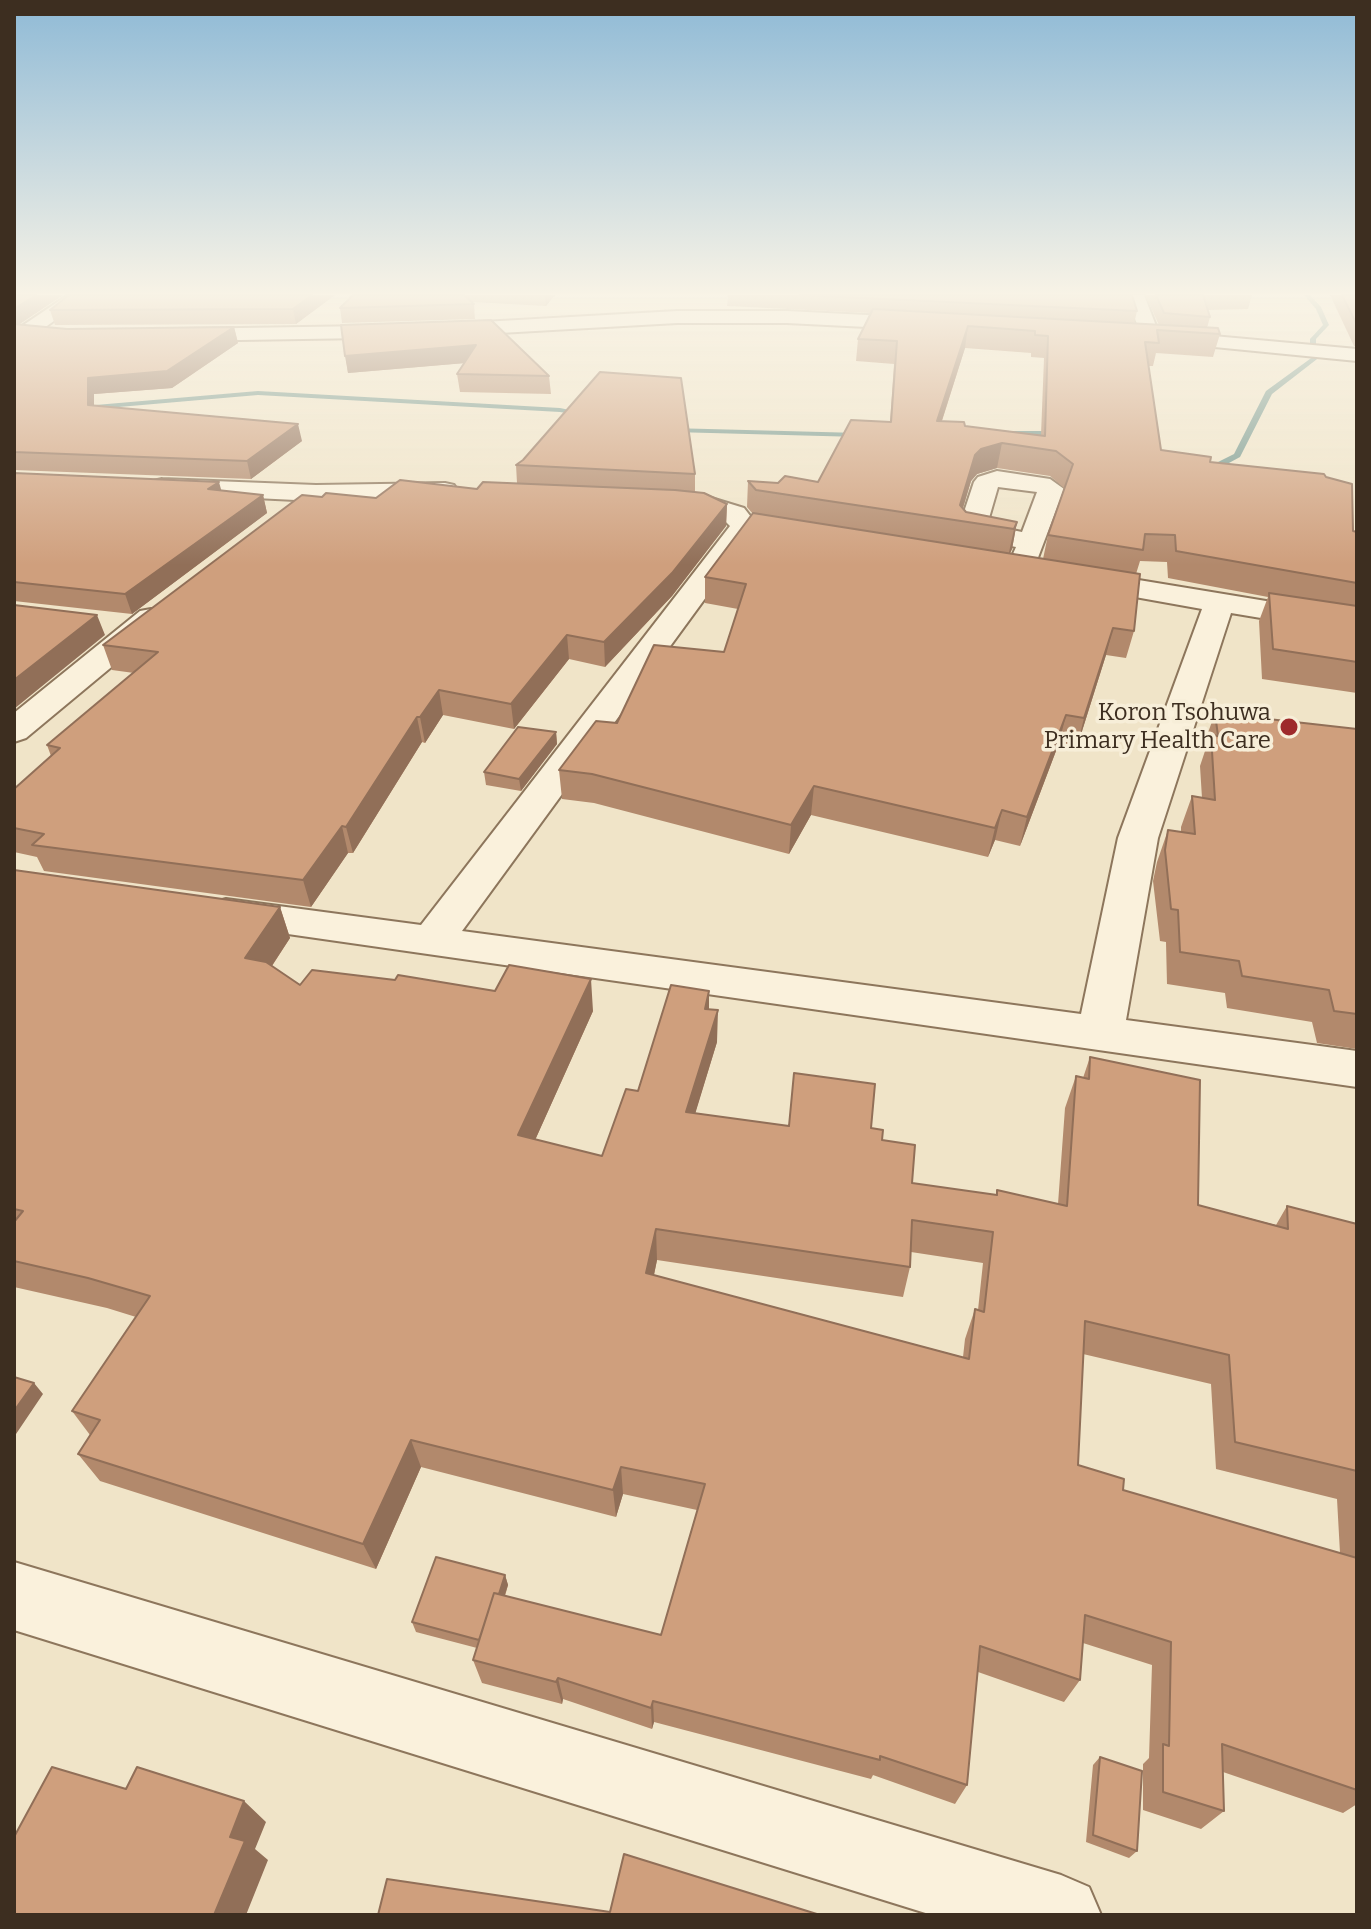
<!DOCTYPE html>
<html>
<head>
<meta charset="utf-8">
<style>
	body { margin:0 }
	#map { position:relative; width:1371px; height:1929px; overflow:hidden; background:#f0e4c8; font-family:Bitter,serif }
	canvas { display:block }
	.frame { position:absolute; inset:0; border:16px solid #3d2e20; pointer-events:none }
</style>
</head>
<body>
<div id="map">
<canvas width="1371" height="1929"></canvas>
<div class="frame"></div>
</div>
<script>
const context = document.querySelector('canvas').getContext('2d');
context.lineJoin = 'round';
const toPath = rows => new Path2D(rows.map(r => 'M' + r).join(''));
function fillPath(path, color) { context.fillStyle = color; context.fill(path, 'evenodd'); }
function trace(path, color, width, dash) { context.strokeStyle = color; context.lineWidth = width; context.lineCap = dash ? 'butt' : 'round'; context.setLineDash(dash || []); context.stroke(path); }
function drawText(font, color, halo, rows, align = 'center') {
  context.font = font + ' Bitter,serif'; context.lineWidth = 7; context.setLineDash([]); context.textBaseline = 'middle'; context.strokeStyle = halo; context.fillStyle = color; for (const [text, x, y, turn = 0] of rows) {
    context.save(); context.translate(x, y); context.rotate((+turn || 0) * Math.PI / 180); context.textAlign = isNaN(turn) ? turn : align; if (halo) context.strokeText(text, 0, 0); context.fillText(text, 0, 0); context.restore();
  }
}
fillPath(toPath([
	[1304,295,1310,295,1321,307,1329,325,1316,339,1316,347,1321,356,1272,394,1240,457,1216,470,1210,470,1210,466,1234,454,1266,391,1314,356,1310,347,1310,339,1323,325,1316,309,1304,295],
	[258,391,560,408,589,414,585,416,560,412,258,395,84,410,80,408,84,406,258,391],
	[670,428,860,433,864,435,860,437,673,432,670,432,670,428],
	[1000,431,1059,431,1063,433,1059,435,997,435,996,433,1000,431]
]), '#6f938a');
const minor = toPath([
	[68,295,90,295,33,336,19,336,16,332,19,328,68,295],
	[1126,295,1144,295,1158,331,1357,349,1357,361,1143,340,1126,295],
	[677,311,787,311,927,318,937,324,927,330,787,323,677,323,429,337,177,341,167,335,177,329,429,325,677,311],
	[997,471,1050,479,1064,489,1031,576,1021,579,1011,576,1006,570,1016,547,962,536,958,530,974,482,978,477,997,471],
	[998,487,1037,492,1022,532,987,525,998,487],
	[162,479,316,485,445,483,454,485,458,491,454,497,445,499,316,501,153,493,149,487,153,481,162,479],
	[670,492,708,497,744,508,758,526,462,931,1081,1014,1118,838,1202,609,1068,585,1063,579,1068,573,1078,570,1357,616,1357,634,1231,613,1158,838,1126,1020,1357,1051,1357,1087,211,923,205,913,211,903,226,899,421,925,730,526,724,520,704,512,661,506,657,500,661,494,670,492],
	[151,609,162,611,166,618,162,625,26,738,14,742,14,713,140,611,151,609],
	[14,1562,1061,1875,1089,1887,1101,1915,932,1915,14,1630,14,1562]
]);
trace(minor, '#8d765c', 4);
fillPath(minor, '#faf1dc');
fillPath(toPath([
	[14,295,63,295,19,324,67,329,234,327,238,343,172,388,94,394,94,406,302,441,251,479,14,470],
	[69,295,335,295,296,324,55,325,50,310],
	[353,295,555,295,546,306,471,302,474,304,475,319,342,323,340,308],
	[728,295,1132,295,1137,311,1134,324,1159,325,1145,295,1252,295,1248,309,1207,310,1210,317,1207,328,1220,334,1213,357,1156,353,1153,366,1148,366,1161,450,1210,462,1353,531,1357,532,1357,693,1262,679,1259,621,1268,597,1168,578,1167,562,1140,561,1136,574,1134,631,1126,658,1106,655,1077,747,1059,743,1020,846,995,840,988,857,811,815,789,854,594,803,562,799,559,770,617,723,724,652,738,609,705,603,705,577,753,514,747,507,748,481,778,483,818,482,890,422,894,364,856,361,858,339,870,313,727,306],
	[965,348,1031,353,1031,357,1044,358,1041,435,965,426,942,421],
	[997,468,1050,476,1064,488,1048,535,1043,559,1010,554,1012,549,1017,522,966,512,963,508,971,481,977,474],
	[1330,295,1357,295,1357,346,1354,346],
	[341,325,549,376,551,394,460,392,457,374,464,363,348,373],
	[516,465,695,474,695,492,727,504,726,526,672,596,605,667,569,659,514,729,443,715,425,743,422,742,353,853,348,853,311,907,44,871,37,857,14,852,14,789,51,756,47,745,134,673,112,670,103,645,322,497,376,498,477,489,517,483],
	[14,473,263,495,267,513,132,614,14,601],
	[1215,713,1357,729,1357,1049,1317,1043,1312,1022,1227,1008,1225,993,1167,984,1166,942,1160,941,1153,881,1157,862,1168,830,1181,832,1181,827,1192,796,1202,798,1200,766,1205,751,1204,744],
	[556,732,557,744,521,791,486,785,484,772],
	[14,870,280,907,290,938,272,966,300,985,593,1011,535,1140,602,1156,638,1091,709,991,709,1009,717,1042,695,1113,789,1126,871,1128,912,1183,996,1195,997,1190,1058,1204,1065,1108,1076,1076,1083,1078,1090,1057,1198,1205,1276,1225,1287,1206,1357,1224,1357,1804,1343,1813,1223,1772,1224,1811,1201,1829,1143,1810,1143,1764,1149,1758,1152,1665,1083,1643,1080,1680,1064,1702,978,1672,967,1785,955,1804,873,1775,871,1779,654,1722,652,1729,563,1699,562,1704,482,1683,473,1660,477,1648,416,1632,412,1622,505,1575,508,1585,505,1596,661,1635,697,1510,623,1494,616,1517,421,1467,376,1569,100,1481,78,1454,90,1435,72,1411,136,1317,107,1308,14,1287],
	[911,1252,983,1263,978,1310,975,1309,965,1339,963,1357,654,1275,657,1260,903,1297,910,1267],
	[1083,1354,1211,1384,1216,1469,1337,1499,1340,1553,1123,1490,1078,1465],
	[1100,1757,1137,1851,1129,1858,1086,1842,1093,1765]
]), '#b2896c');
fillPath(toPath([
	[36,295,63,295,17,326,14,330,14,309],
	[312,295,335,295,296,324,293,309],
	[545,295,555,295,546,306],
	[968,326,965,348,934,445,937,421],
	[234,327,238,343,172,388,94,394,94,422,88,405,88,378],
	[476,345,478,362,348,373,345,356],
	[298,424,302,441,251,479,247,461],
	[1002,443,997,468,977,474,971,481,959,521,960,505,975,455,981,449],
	[219,482,224,500,208,489],
	[263,495,267,513,132,614,125,594],
	[727,504,726,526,672,596,605,667,604,642],
	[1017,522,1012,549,1008,557,1014,529],
	[97,615,105,635,14,709,14,680],
	[1113,628,1106,655,1077,747,1084,718],
	[567,635,569,659,514,729,511,704],
	[439,690,443,715,425,743,420,717],
	[1066,715,1059,743,1020,846,1027,817],
	[417,717,422,742,353,853,346,827],
	[556,732,557,744,521,791,519,779],
	[814,786,811,815,789,854,791,825],
	[1002,810,995,840,988,857,995,828],
	[342,826,348,853,311,907,303,880],
	[280,907,290,938,256,990,245,958],
	[591,979,593,1011,523,1167,518,1135],
	[709,991,709,1023,705,1009],
	[718,1010,717,1042,686,1144,686,1112],
	[656,1229,657,1260,648,1303,646,1273],
	[34,1383,43,1394,14,1437,14,1411],
	[411,1440,421,1467,376,1569,363,1544],
	[621,1467,623,1494,616,1517,613,1490],
	[505,1575,508,1585,487,1650,484,1641],
	[558,1678,563,1699,562,1704,556,1682],
	[653,1701,654,1722,652,1729,651,1708],
	[244,1801,266,1822,255,1849,268,1860,246,1915,214,1915,230,1837]
]), '#916f58');
const building = toPath([
	[14,295,36,295,14,309,14,295],
	[69,295,312,295,293,309,50,310,69,295],
	[353,295,464,295,474,304,340,308,353,295],
	[800,295,1132,295,1137,311,800,295],
	[1156,295,1203,295,1210,317,1164,313,1156,295],
	[1342,295,1357,295,1357,325,1342,295],
	[873,309,1218,328,1220,334,1157,330,1159,343,1145,342,1161,450,1211,457,1210,462,1324,474,1326,477,1352,484,1353,531,1357,532,1357,583,1176,551,1175,535,1145,534,1143,550,1048,535,1073,464,1056,451,1002,443,981,449,975,455,960,505,966,512,1017,522,1014,529,756,490,748,481,778,483,785,476,818,482,851,420,891,422,897,341,858,339,873,309],
	[968,326,1035,331,1035,335,1048,336,1045,436,965,426,964,422,937,421,968,326],
	[491,320,549,376,457,374,476,345,345,356,341,325,491,320],
	[14,324,67,329,234,327,167,371,88,378,88,405,298,424,247,461,14,452,14,324],
	[600,372,681,378,695,474,516,465,523,460,600,372],
	[14,473,219,482,208,489,263,495,125,594,14,582,14,473],
	[400,480,477,489,483,482,675,490,704,493,727,504,672,573,604,642,567,635,511,704,439,690,420,717,417,717,346,827,342,826,303,880,32,845,44,834,14,828,14,789,60,748,47,745,158,652,103,645,302,495,322,497,326,493,376,498,400,480],
	[753,513,1140,574,1134,631,1113,628,1084,718,1066,715,1027,817,1002,810,995,828,814,786,791,825,592,774,559,770,596,721,617,723,654,645,724,652,746,584,705,577,753,513],
	[1269,593,1357,606,1357,662,1273,649,1269,593],
	[14,605,97,615,14,680,14,605],
	[1215,713,1357,729,1357,1014,1334,1011,1329,990,1242,976,1239,961,1180,952,1178,910,1171,909,1165,850,1168,830,1195,834,1192,796,1215,800,1211,735,1218,736,1215,713],
	[518,727,556,732,519,779,484,772,518,727],
	[14,870,280,907,245,958,266,962,300,985,312,970,395,980,398,975,495,991,509,965,591,979,518,1135,602,1156,626,1089,638,1091,671,985,709,991,705,1009,718,1010,686,1112,789,1126,794,1073,875,1084,871,1128,883,1130,882,1140,915,1145,912,1183,997,1195,997,1190,1067,1206,1076,1076,1089,1079,1090,1057,1200,1080,1198,1205,1288,1229,1287,1206,1357,1224,1357,1471,1235,1442,1229,1355,1085,1321,1078,1465,1124,1479,1123,1490,1357,1558,1357,1790,1222,1744,1224,1811,1163,1792,1163,1744,1169,1746,1171,1642,1085,1615,1080,1680,980,1646,967,1785,880,1756,880,1760,653,1701,651,1708,558,1678,556,1682,473,1660,494,1593,661,1635,705,1484,621,1467,613,1490,411,1440,363,1544,78,1454,100,1420,72,1411,150,1296,88,1278,14,1261,14,1222,23,1211,14,1209,14,870],
	[912,1220,993,1232,984,1312,975,1309,969,1359,646,1273,656,1229,910,1267,912,1220],
	[14,1377,34,1383,14,1411,14,1377],
	[436,1557,505,1575,499,1594,494,1593,479,1640,412,1622,436,1557],
	[1100,1757,1142,1771,1137,1851,1093,1835,1100,1757],
	[52,1767,126,1789,137,1767,244,1801,230,1837,245,1841,214,1915,14,1915,14,1837,52,1767],
	[624,1854,820,1915,378,1915,387,1879,610,1912,624,1854]
]);
fillPath(building, '#cf9f7d');
trace(building, '#916f58', 2);
const sky = context.createLinearGradient(0, 0, 0, 565);
sky.addColorStop(0, '#8fbad6');
sky.addColorStop(0.52, '#f8f3e6');
sky.addColorStop(1, '#f8f3e600');
context.fillStyle = sky;
context.fillRect(0, 0, 1371, 565);
for (const [x, y, r, color] of [
	[1289,727,10,"#9e2a2b"]
]) { const dot = new Path2D(); dot.arc(x, y, r, 0, 2 * Math.PI); context.fillStyle = color; context.fill(dot); trace(dot, '#f7eed8', 3); }
drawText('24px', '#3d2e20', '#f7eed8', [
	["Koron Tsohuwa",1271,713],
	["Primary Health Care",1271,741]
], 'right');
</script>
</body>
</html>
